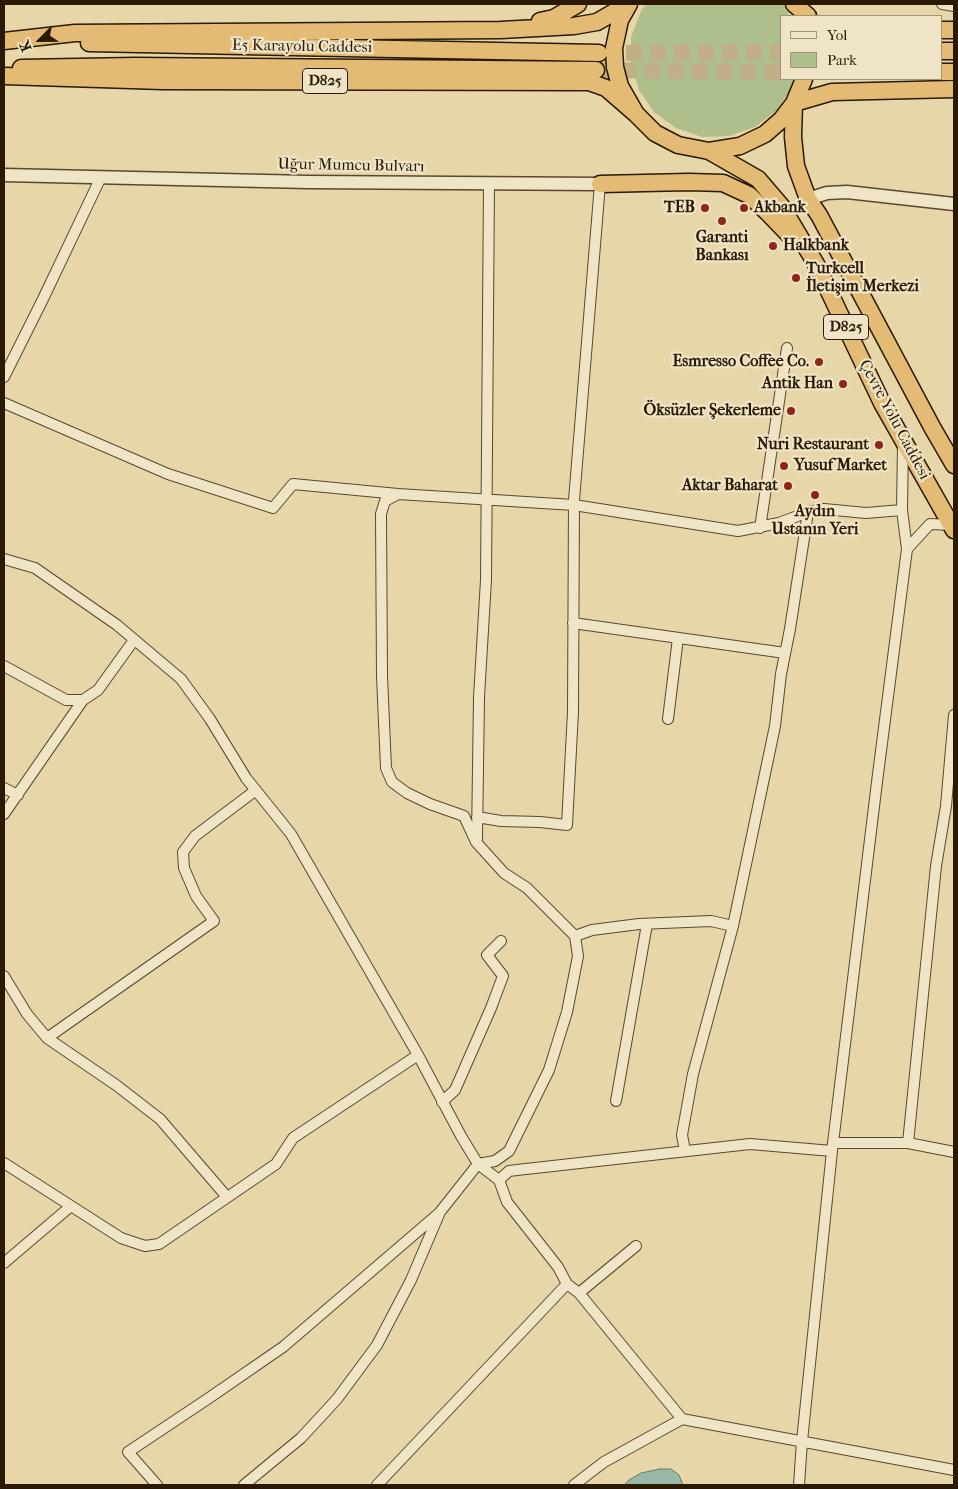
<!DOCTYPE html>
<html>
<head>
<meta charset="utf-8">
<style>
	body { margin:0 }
	#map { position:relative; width:958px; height:1489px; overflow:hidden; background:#e7d6a7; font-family:"IM FELL French Canon",serif }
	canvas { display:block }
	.frame { position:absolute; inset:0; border:5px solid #291905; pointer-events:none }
	.legend { position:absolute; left:780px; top:15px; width:162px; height:65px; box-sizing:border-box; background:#efe4c6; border:1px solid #a09379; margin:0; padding:6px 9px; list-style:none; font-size:15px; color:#291905 }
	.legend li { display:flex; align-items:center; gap:10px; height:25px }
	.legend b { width:25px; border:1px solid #a09379 }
	.north { position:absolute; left:15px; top:15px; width:50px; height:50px; -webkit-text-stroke:4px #efe4c6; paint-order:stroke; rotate:247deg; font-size:14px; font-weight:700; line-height:20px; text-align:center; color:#291905 }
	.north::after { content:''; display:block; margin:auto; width:18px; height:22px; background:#291905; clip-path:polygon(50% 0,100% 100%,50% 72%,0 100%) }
</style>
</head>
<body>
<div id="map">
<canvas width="958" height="1489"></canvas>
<div class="frame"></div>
<ul class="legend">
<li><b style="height:6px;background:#efe4c6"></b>Yol</li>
<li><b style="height:14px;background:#afbf8c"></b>Park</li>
</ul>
<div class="north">K</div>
</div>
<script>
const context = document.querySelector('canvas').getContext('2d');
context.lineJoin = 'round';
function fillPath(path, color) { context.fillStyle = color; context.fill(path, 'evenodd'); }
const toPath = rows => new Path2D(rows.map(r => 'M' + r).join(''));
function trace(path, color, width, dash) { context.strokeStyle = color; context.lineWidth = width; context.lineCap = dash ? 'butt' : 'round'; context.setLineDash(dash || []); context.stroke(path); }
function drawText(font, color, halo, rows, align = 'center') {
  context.font = font + ' "IM FELL French Canon",serif'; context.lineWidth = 4.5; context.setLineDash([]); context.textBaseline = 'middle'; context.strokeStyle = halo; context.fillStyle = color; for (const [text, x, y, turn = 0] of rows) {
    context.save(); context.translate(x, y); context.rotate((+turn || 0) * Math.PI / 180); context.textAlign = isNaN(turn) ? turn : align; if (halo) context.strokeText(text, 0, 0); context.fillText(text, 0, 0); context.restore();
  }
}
fillPath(toPath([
	[646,4,784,4,790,16,782,16,782,79,794,79,792,87,776,111,755,127,729,136,702,137,676,128,654,112,639,90,631,64,631,37,641,11]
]), '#afbf8c');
const water = toPath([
	[660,1469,671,1469,679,1475,683,1485,624,1485,629,1480,641,1473,660,1469]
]);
fillPath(water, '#97b9a8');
trace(water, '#6b7967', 1);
trace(toPath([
	[602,53,782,52],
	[596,70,782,72]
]), '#c1b087', 16, [16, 8]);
const minor = toPath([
	[942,4,954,6],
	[4,377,43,299,101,177],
	[4,403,168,474,273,508,293,484,398,494],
	[760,528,787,348],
	[907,549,930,524,952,525],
	[4,559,35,568,117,625,181,679,210,719,246,778,291,834,418,1055,461,1136,478,1164,499,1180],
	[573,623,785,653],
	[4,666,66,700,83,700,98,690,134,640],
	[668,719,678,638],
	[4,788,18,795],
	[4,814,83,700],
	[477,817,501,821,540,822,567,825,573,712,574,500,600,184],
	[477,839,479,697,486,580,489,183],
	[575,936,592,930,639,924,711,921,733,926],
	[4,976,27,1014,47,1038,116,1085,160,1119,227,1197],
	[47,1038,214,921,196,896,184,868,183,852,195,836,256,790],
	[616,1101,647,924],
	[442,1102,455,1090,491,1008,503,976,487,955,501,941],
	[834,1143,908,1143,954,1152],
	[908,1143,936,866,946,806,954,715],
	[685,1151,682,1135,693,1074,733,926,775,726,781,674,790,629,808,512],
	[4,1163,121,1238,145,1246,159,1244,276,1164,293,1138,418,1055],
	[4,1263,71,1206],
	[579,1293,636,1246],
	[682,1419,579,1293,567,1284,558,1267,507,1202,499,1180,509,1171,517,1170,750,1144,832,1151],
	[157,1485,128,1452,209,1398,283,1347,438,1214],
	[244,1485,301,1438,337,1399,377,1345,411,1280,440,1212,478,1164,495,1161,509,1151,549,1070,567,1012,578,956,575,936,527,888,504,873,476,842,464,816,430,804,407,793,392,782,386,768,382,676,381,514,385,501,398,494,574,505,738,531,779,523,808,512,824,509,866,513,902,510],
	[377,1485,567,1284],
	[574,1485,604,1462,682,1419,954,1470],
	[799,1485,802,1441,832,1151,877,782,907,549,902,510,903,444]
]);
const tertiary = toPath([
	[4,175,308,182,600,184],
	[808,199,827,193,847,192,954,204]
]);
const trunk = toPath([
	[629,4,620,20,614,48,615,67,620,86,636,114,655,133,678,145,709,151,740,146,765,134,781,120,794,103,804,79],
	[794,4,808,16],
	[540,21,554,18,578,4],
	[942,30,954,30],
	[4,41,75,33,501,30,574,26,597,22,616,11,624,4],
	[89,43,599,53],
	[942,51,954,51],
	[21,68,135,66,596,70],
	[942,72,954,72],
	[4,76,163,81,589,82,606,88,636,114],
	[794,103,793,137,796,166,808,199,819,215,932,427,954,465],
	[794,103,832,92,954,89],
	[709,151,758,179,782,207,816,264,882,403,954,530],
	[600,184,689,182,723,183,749,195,767,212,794,240]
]);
trace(minor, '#58482e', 12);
trace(tertiary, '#58482e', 15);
trace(trunk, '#291905', 19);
trace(minor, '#efe4c6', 10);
trace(tertiary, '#efe4c6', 12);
trace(trunk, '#e4bb74', 16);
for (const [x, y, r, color] of [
	[705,208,5,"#8f2418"],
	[744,208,5,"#8f2418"],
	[722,221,5,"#8f2418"],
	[773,246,5,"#8f2418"],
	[796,278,5,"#8f2418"],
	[819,362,5,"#8f2418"],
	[843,384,5,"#8f2418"],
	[791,411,5,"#8f2418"],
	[879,445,5,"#8f2418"],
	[784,466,5,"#8f2418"],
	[788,486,5,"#8f2418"],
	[815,495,5,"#8f2418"]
]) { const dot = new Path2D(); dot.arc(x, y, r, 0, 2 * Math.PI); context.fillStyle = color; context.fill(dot); trace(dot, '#efe4c6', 2); }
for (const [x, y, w] of [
	[325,81,45],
	[846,327,45]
]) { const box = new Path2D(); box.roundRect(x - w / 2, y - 12.5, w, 25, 4); context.fillStyle = '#efe4c6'; context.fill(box); trace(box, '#291905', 1); }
drawText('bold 15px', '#291905', null, [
	["D825",325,81],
	["D825",846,327]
]);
drawText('16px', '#291905', '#efe4c6', [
	["E5 Karayolu Caddesi",302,47,1],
	["Uğur Mumcu Bulvarı",351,166,1],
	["Çevre Yolu Caddesi",894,420,62]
]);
drawText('bold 16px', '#291905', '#efe4c6', [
	["TEB",695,208],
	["Akbank",754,208,"left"],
	["Garanti",722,238,"center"],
	["Bankası",722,256,"center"],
	["Halkbank",783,246,"left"],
	["Turkcell",806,269,"left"],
	["İletişim Merkezi",806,287,"left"],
	["Esmresso Coffee Co.",809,362],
	["Antik Han",833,384],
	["Öksüzler Şekerleme",781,411],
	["Nuri Restaurant",869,445],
	["Yusuf Market",794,466,"left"],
	["Aktar Baharat",778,486],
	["Aydın",815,512,"center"],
	["Ustanın Yeri",815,530,"center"]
], 'right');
</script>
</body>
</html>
